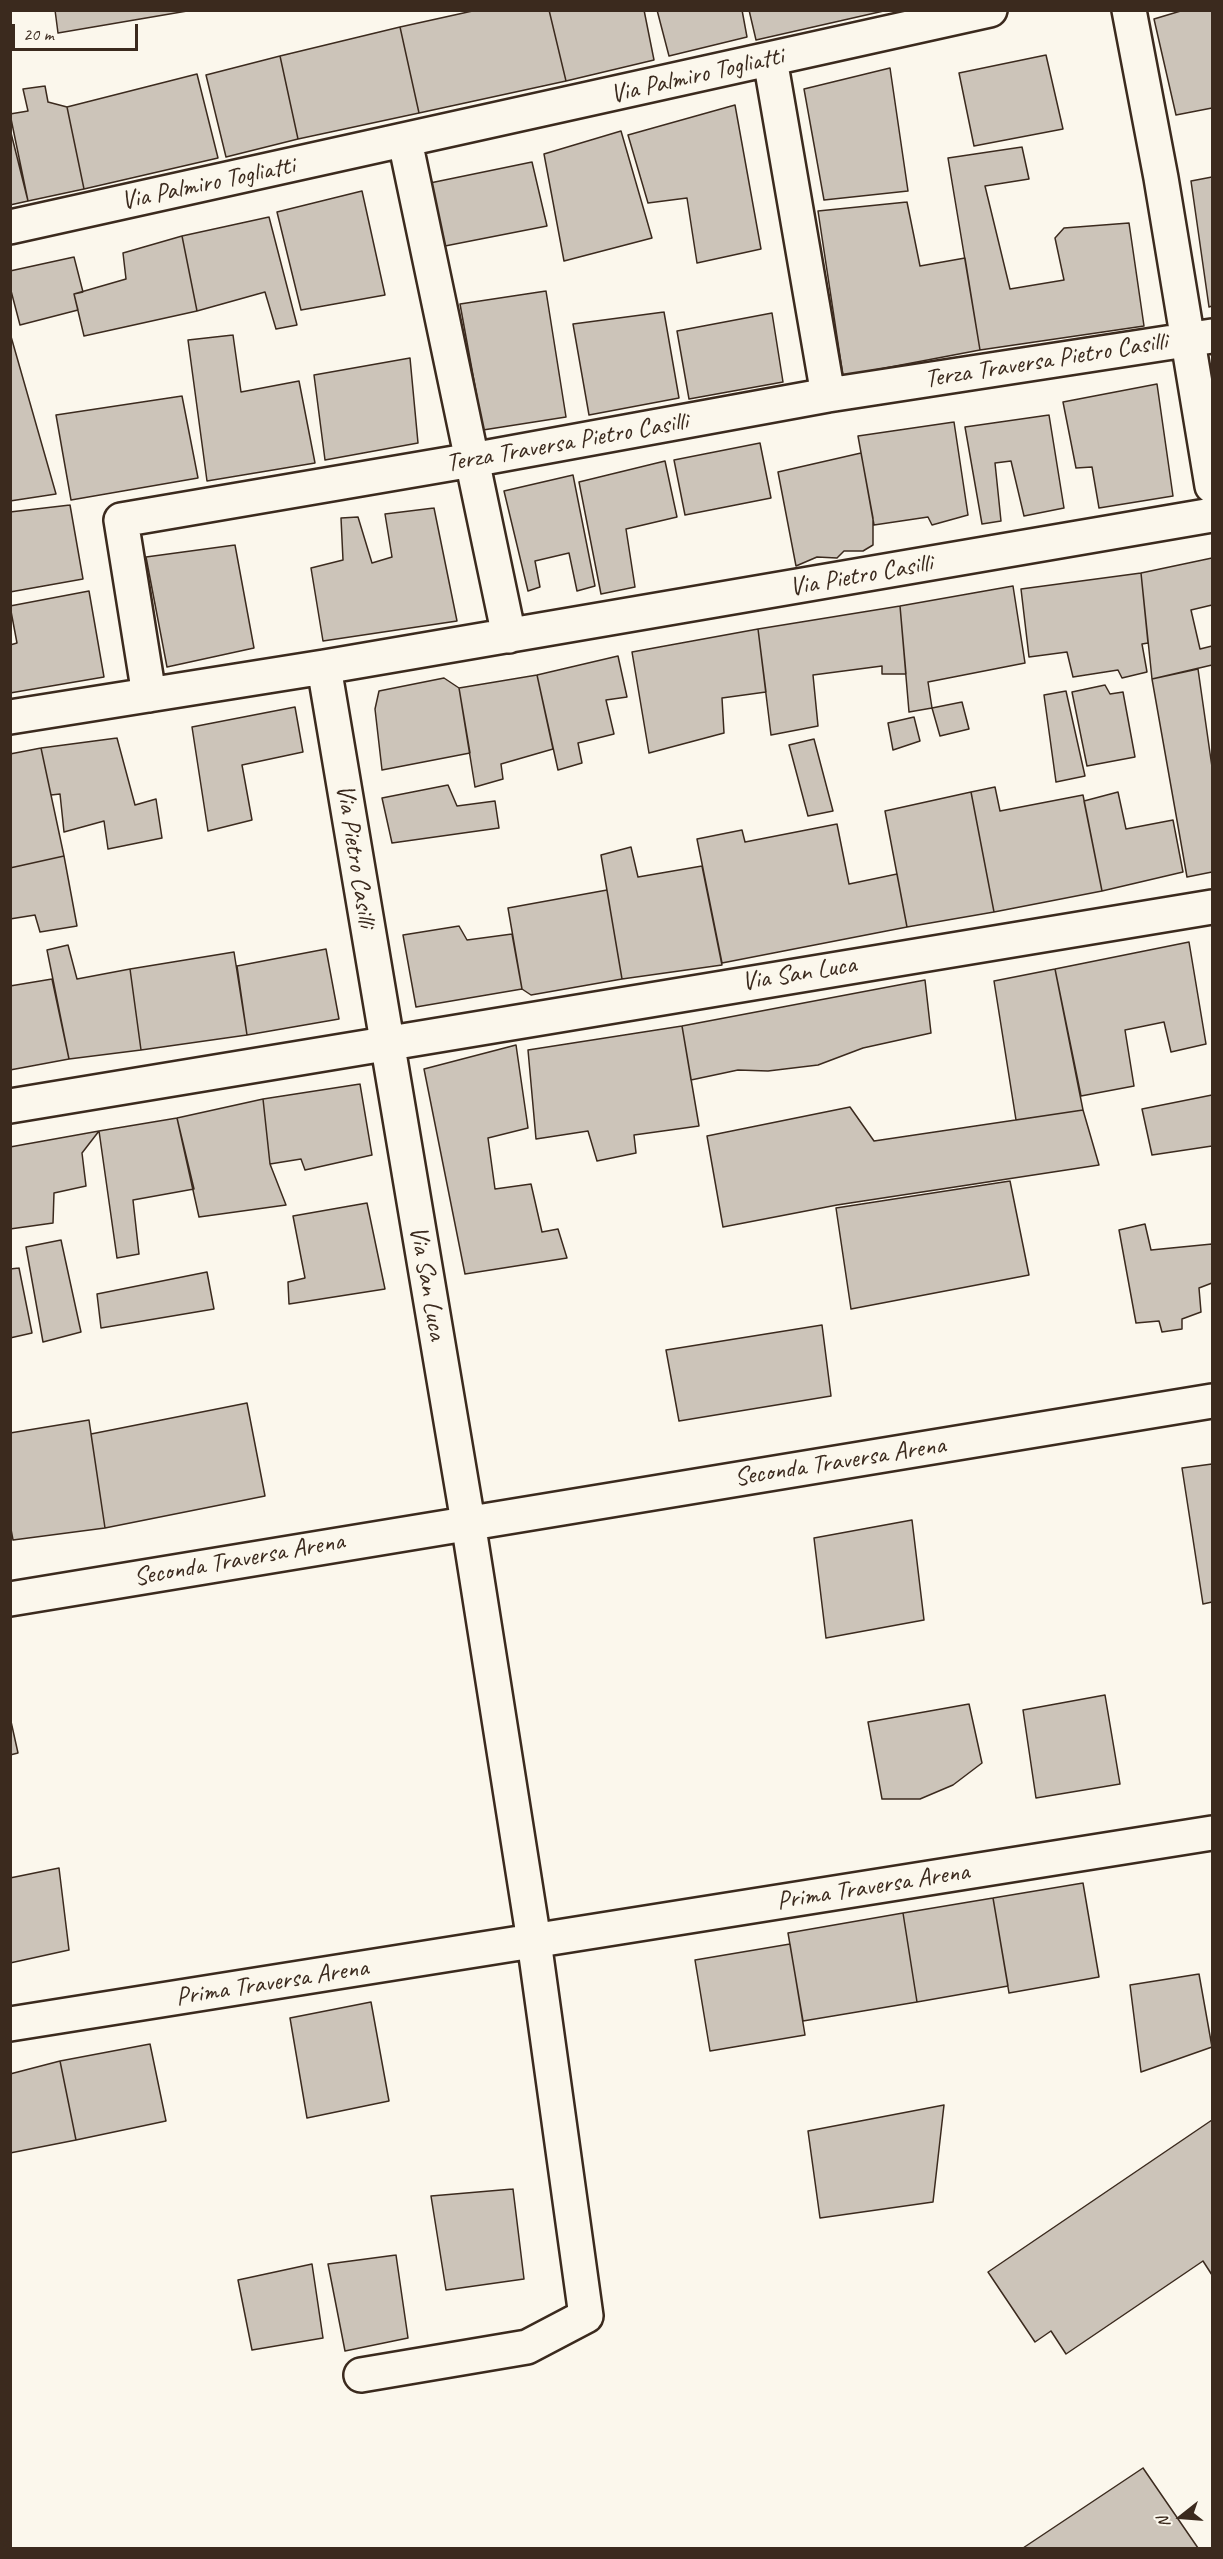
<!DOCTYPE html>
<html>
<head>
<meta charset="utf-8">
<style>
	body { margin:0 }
	#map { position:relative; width:1223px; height:2559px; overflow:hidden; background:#fbf7ec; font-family:Caveat,sans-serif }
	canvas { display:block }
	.frame { position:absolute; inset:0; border:12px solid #3b2a1e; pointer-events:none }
	.north { position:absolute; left:1151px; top:2487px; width:60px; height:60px; -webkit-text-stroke:4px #fbf7ec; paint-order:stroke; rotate:253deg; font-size:16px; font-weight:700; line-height:24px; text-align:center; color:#3b2a1e }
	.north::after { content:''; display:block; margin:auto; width:21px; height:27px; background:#3b2a1e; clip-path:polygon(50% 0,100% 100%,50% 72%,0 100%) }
	.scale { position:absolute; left:12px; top:24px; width:126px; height:27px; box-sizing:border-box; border:3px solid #3b2a1e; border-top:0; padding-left:8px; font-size:18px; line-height:21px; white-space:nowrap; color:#3b2a1e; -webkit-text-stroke:4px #fbf7ec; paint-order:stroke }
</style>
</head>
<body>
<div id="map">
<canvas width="1223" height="2559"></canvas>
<div class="frame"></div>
<div class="north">N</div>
<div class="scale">20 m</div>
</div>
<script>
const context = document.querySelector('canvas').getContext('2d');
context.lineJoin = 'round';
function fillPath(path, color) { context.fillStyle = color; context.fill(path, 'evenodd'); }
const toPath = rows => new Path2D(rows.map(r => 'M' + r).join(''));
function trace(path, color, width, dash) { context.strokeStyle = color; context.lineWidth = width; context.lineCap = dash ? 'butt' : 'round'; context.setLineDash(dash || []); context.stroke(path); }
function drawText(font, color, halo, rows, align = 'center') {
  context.font = font + ' Caveat,sans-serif'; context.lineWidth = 6; context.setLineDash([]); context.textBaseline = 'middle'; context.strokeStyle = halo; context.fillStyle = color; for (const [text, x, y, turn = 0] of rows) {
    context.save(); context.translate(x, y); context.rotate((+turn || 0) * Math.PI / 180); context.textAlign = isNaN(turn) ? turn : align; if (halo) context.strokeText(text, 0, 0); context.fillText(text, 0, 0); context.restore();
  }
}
const building = toPath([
	[55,10,193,10,58,33,55,10],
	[477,10,549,10,566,81,419,113,400,27,477,10],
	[549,10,644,10,654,60,566,81,549,10],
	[657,10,742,10,747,37,669,56,657,10],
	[749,10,888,10,756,40,749,10],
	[1184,10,1212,10,1212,108,1176,115,1154,19,1184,10],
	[400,27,419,113,298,139,280,56,400,27],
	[1046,55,1063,129,974,146,959,73,1046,55],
	[280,56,298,139,226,157,206,75,280,56],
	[890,68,908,191,824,200,804,89,890,68],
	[197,74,218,158,84,189,67,107,197,74],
	[45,86,48,102,67,107,84,189,28,201,10,114,28,111,23,89,45,86],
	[735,105,761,249,697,263,687,198,648,203,628,135,735,105],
	[10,129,28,201,10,205,10,129],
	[621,131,652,238,564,261,544,154,621,131],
	[1022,147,1029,179,985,186,1010,289,1064,280,1055,238,1064,228,1129,223,1144,326,980,350,948,158,1022,147],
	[532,162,547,226,445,246,430,183,532,162],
	[1212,177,1212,306,1209,307,1191,181,1212,177],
	[362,191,385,295,301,310,277,212,362,191],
	[907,202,920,266,965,258,980,350,843,376,818,211,907,202],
	[269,217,297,325,276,329,265,292,197,311,182,236,269,217],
	[182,236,197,311,84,336,74,294,126,279,123,253,182,236],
	[74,257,83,292,74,294,78,310,20,325,10,287,10,271,74,257],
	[546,291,566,417,483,430,460,304,546,291],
	[664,312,679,398,589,415,573,324,664,312],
	[772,313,783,382,689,399,677,331,772,313],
	[10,333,56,494,10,501,10,333],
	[233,335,241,392,299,381,315,463,207,481,188,340,233,335],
	[410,358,418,443,325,460,314,375,410,358],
	[1157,384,1173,496,1099,508,1092,467,1076,468,1063,402,1157,384],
	[182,396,198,478,71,500,56,415,182,396],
	[1049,415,1064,508,1024,516,1011,461,995,463,1001,521,982,524,965,427,1049,415],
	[954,422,968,515,932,525,928,517,874,525,858,436,954,422],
	[760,443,771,498,685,515,674,460,760,443],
	[861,453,873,518,873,545,863,551,844,551,837,558,817,557,796,566,778,472,861,453],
	[665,461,677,517,626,529,635,587,601,594,579,482,665,461],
	[573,475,595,586,577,591,569,553,535,561,540,587,528,591,504,491,573,475],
	[70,505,83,579,10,592,10,512,70,505],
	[434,508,457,621,323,641,311,568,343,560,341,518,358,517,372,563,392,557,385,514,434,508],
	[235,545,254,648,167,667,146,557,235,545],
	[1212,558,1212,605,1191,610,1200,649,1212,646,1212,665,1152,679,1141,573,1212,558],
	[1141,573,1148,643,1142,644,1147,672,1122,678,1118,670,1073,677,1067,652,1029,657,1021,589,1141,573],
	[1013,586,1025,663,928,682,932,708,909,712,900,606,1013,586],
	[89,591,104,677,10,693,10,645,17,643,10,606,89,591],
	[900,606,906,674,882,674,882,666,813,675,818,726,771,735,758,629,900,606],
	[758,629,766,692,722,698,724,733,649,753,632,652,758,629],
	[618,656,627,697,606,700,614,734,578,743,582,763,558,770,537,675,618,656],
	[1198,669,1212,767,1212,872,1187,877,1152,679,1198,669],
	[537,675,553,749,501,764,503,779,475,787,459,688,537,675],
	[444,678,459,688,470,753,382,770,375,709,379,691,444,678],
	[1105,685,1110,694,1123,692,1135,757,1087,766,1072,692,1105,685],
	[1066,691,1085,776,1056,782,1044,695,1066,691],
	[962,702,969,729,940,736,932,708,962,702],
	[295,707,303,752,242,765,252,820,208,831,192,727,295,707],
	[914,717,920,741,893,750,888,723,914,717],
	[117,738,135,805,156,799,162,838,108,849,104,821,64,832,60,794,51,795,41,748,117,738],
	[814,739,833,811,808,816,789,745,814,739],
	[41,748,64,856,10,868,10,754,41,748],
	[448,785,457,806,495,801,499,828,392,843,382,798,448,785],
	[995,787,1000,811,1083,795,1102,891,994,912,971,792,995,787],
	[971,792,994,912,907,927,885,811,971,792],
	[1118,792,1126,829,1173,820,1183,872,1102,891,1084,801,1118,792],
	[837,824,849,884,897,874,907,927,722,963,697,839,742,830,745,842,837,824],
	[631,847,638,877,702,866,722,965,622,979,601,855,631,847],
	[64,856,77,926,40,932,35,915,10,919,10,868,64,856],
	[607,890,622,979,531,995,522,989,508,908,607,890],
	[459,926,467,940,512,934,522,989,416,1007,403,935,459,926],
	[1189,942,1206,1044,1171,1052,1164,1022,1125,1030,1134,1086,1081,1096,1055,969,1189,942],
	[68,945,77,979,130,969,141,1050,69,1059,47,950,68,945],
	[326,949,339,1019,247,1035,237,966,326,949],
	[234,952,247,1035,141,1050,130,969,234,952],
	[1055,969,1083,1110,1016,1120,994,981,1055,969],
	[52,979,69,1059,10,1070,10,986,52,979],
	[925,980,931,1033,863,1048,818,1065,768,1071,738,1070,691,1080,682,1026,925,980],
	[682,1026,699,1126,634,1135,636,1153,597,1161,588,1131,536,1139,528,1050,682,1026],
	[516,1045,528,1128,488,1138,495,1189,531,1184,542,1232,558,1229,567,1258,465,1274,424,1069,516,1045],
	[360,1084,372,1155,305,1170,301,1159,270,1164,263,1099,360,1084],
	[1212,1095,1212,1146,1152,1155,1142,1109,1212,1095],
	[263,1099,270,1164,286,1205,199,1217,177,1118,263,1099],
	[850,1107,874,1141,1083,1110,1099,1165,837,1205,723,1227,707,1136,850,1107],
	[177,1118,194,1189,133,1200,139,1254,117,1258,99,1131,177,1118],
	[99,1131,82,1153,86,1186,54,1193,53,1223,10,1229,10,1147,99,1131],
	[1010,1181,1029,1275,851,1309,836,1208,1010,1181],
	[367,1203,385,1289,289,1304,288,1282,305,1278,293,1216,367,1203],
	[1145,1224,1151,1250,1212,1244,1212,1283,1199,1288,1201,1312,1182,1319,1182,1329,1162,1332,1159,1321,1136,1323,1119,1230,1145,1224],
	[61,1240,81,1332,43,1342,26,1247,61,1240],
	[19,1268,32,1333,10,1338,10,1269,19,1268],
	[207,1272,214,1309,101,1328,97,1294,207,1272],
	[822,1325,831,1396,679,1421,666,1350,822,1325],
	[247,1403,265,1496,105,1528,91,1434,247,1403],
	[89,1420,105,1528,13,1540,10,1524,10,1433,89,1420],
	[1212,1464,1212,1602,1203,1604,1182,1468,1212,1464],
	[912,1520,924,1620,826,1638,814,1538,912,1520],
	[1105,1695,1120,1784,1036,1798,1023,1710,1105,1695],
	[969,1704,982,1763,953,1785,920,1799,882,1799,868,1722,969,1704],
	[10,1717,18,1753,10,1755,10,1717],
	[59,1868,69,1950,10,1963,10,1878,59,1868],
	[1083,1883,1099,1977,1009,1993,993,1898,1083,1883],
	[993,1898,1008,1986,917,2002,903,1913,993,1898],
	[903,1913,917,2002,803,2021,788,1933,903,1913],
	[790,1944,805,2035,710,2051,695,1960,790,1944],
	[1199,1974,1212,2047,1141,2072,1130,1985,1199,1974],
	[371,2002,389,2101,307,2118,290,2018,371,2002],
	[150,2044,166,2121,76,2140,60,2061,150,2044],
	[60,2061,76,2140,10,2153,10,2074,60,2061],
	[944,2105,933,2202,820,2218,808,2131,944,2105],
	[1212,2120,1212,2275,1203,2261,1066,2354,1051,2331,1035,2342,988,2272,1212,2120],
	[513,2189,524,2279,446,2290,431,2196,513,2189],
	[396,2255,408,2338,345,2351,328,2264,396,2255],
	[312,2264,323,2338,252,2350,238,2280,312,2264],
	[1143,2468,1198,2548,1023,2548,1143,2468]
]);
fillPath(building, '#ccc4b9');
trace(building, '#3b2a1e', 1.5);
const minor = toPath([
	[1129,10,1161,178,1212,486],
	[770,59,828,395],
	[405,141,509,636],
	[10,227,990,10],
	[324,667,468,1522,534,1941,586,2316,527,2347,361,2375],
	[149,695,121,520,472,460,828,395,1212,336],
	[10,717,324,667,1212,515],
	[10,1106,1212,907],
	[10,1599,1212,1401],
	[10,2024,1212,1833]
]);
trace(minor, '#3b2a1e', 38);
trace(minor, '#fbf7ec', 33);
drawText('26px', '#3b2a1e', '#fbf7ec', [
	["Via Palmiro Togliatti",697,76,-13],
	["Via Palmiro Togliatti",208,184,-12],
	["Terza Traversa Pietro Casilli",1046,361,-9],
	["Terza Traversa Pietro Casilli",567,443,-10],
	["Via Pietro Casilli",861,576,-10],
	["Via Pietro Casilli",355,856,81],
	["Via San Luca",799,974,-9],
	["Via San Luca",427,1283,80],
	["Seconda Traversa Arena",840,1462,-9],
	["Seconda Traversa Arena",239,1560,-10],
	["Prima Traversa Arena",873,1887,-9],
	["Prima Traversa Arena",272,1983,-9]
]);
</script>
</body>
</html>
